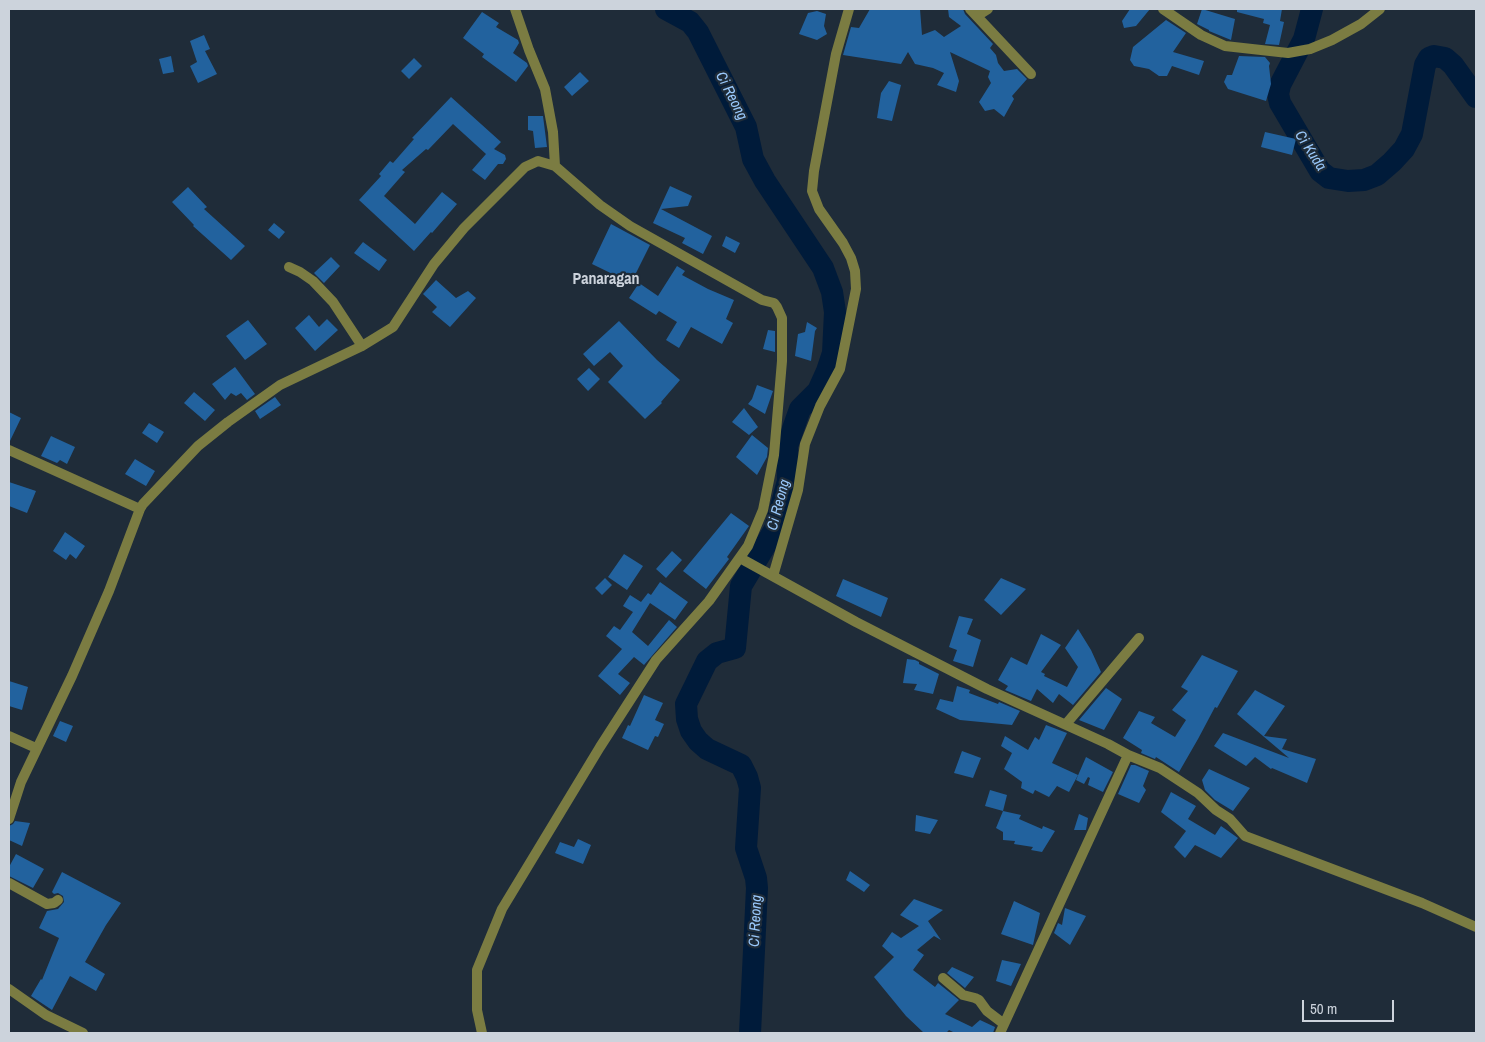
<!DOCTYPE html>
<html>
<head>
<meta charset="utf-8">
<style>
	body { margin:0 }
	#map { position:relative; width:1485px; height:1042px; overflow:hidden; background:#1f2c39; font-family:"Archivo Narrow",sans-serif }
	canvas { display:block }
	.frame { position:absolute; inset:0; border:10px solid #ccd3dc; pointer-events:none }
	.scale { position:absolute; left:1302px; top:1000px; width:92px; height:22px; box-sizing:border-box; border:2px solid #ccd3dc; border-top:0; padding-left:6px; font-size:15px; line-height:18px; white-space:nowrap; color:#ccd3dc; -webkit-text-stroke:4px #1f2c39; paint-order:stroke }
</style>
</head>
<body>
<div id="map">
<canvas width="1485" height="1042"></canvas>
<div class="frame"></div>
<div class="scale">50 m</div>
</div>
<script>
const context = document.querySelector('canvas').getContext('2d');
context.lineJoin = 'round';
const toPath = rows => new Path2D(rows.map(r => 'M' + r).join(''));
function trace(path, color, width, dash) { context.strokeStyle = color; context.lineWidth = width; context.lineCap = dash ? 'butt' : 'round'; context.setLineDash(dash || []); context.stroke(path); }
function fillPath(path, color) { context.fillStyle = color; context.fill(path, 'evenodd'); }
function drawText(font, color, halo, rows, align = 'center') {
  context.font = font + ' "Archivo Narrow",sans-serif'; context.lineWidth = 4.5; context.setLineDash([]); context.textBaseline = 'middle'; context.strokeStyle = halo; context.fillStyle = color; for (const [text, x, y, turn = 0] of rows) {
    context.save(); context.translate(x, y); context.rotate((+turn || 0) * Math.PI / 180); context.textAlign = isNaN(turn) ? turn : align; if (halo) context.strokeText(text, 0, 0); context.fillText(text, 0, 0); context.restore();
  }
}
trace(toPath([
	[666,9,690,22,698,32,746,127,753,159,765,181,823,268,832,292,835,312,833,353,827,371,818,391,800,409,787,446,788,481,775,529,741,586,735,648,717,653,707,661,686,704,687,719,691,731,698,741,707,749,741,765,747,777,750,788,746,848,756,878,757,888,750,1033],
	[1312,9,1304,39,1280,85,1278,94,1280,103,1320,171,1329,178,1348,181,1364,180,1377,175,1392,162,1404,149,1412,134,1425,65,1429,58,1434,56,1445,58,1453,65,1476,97]
]), '#001b3a', 22);
fillPath(toPath([
	[870,9,920,9,922,35,935,30,944,37,961,26,949,17,948,9,963,9,965,14,993,44,990,48,996,55,998,63,1004,71,1017,69,1027,79,1012,96,1014,99,1004,117,994,109,985,111,979,102,991,83,988,77,990,71,950,52,959,81,956,92,937,85,944,73,933,68,915,64,908,52,901,64,843,55,851,27,859,28],
	[1130,9,1150,9,1136,26,1124,28,1122,21],
	[1202,9,1235,19,1231,40,1209,31,1209,30,1197,24],
	[1237,9,1282,9,1280,21,1284,22,1279,45,1265,44,1270,25,1263,23,1264,19,1237,12],
	[817,11,826,14,824,26,827,34,817,40,799,34,808,13],
	[482,12,499,23,496,27,518,40,519,43,513,53,527,63,528,66,516,82,482,57,484,54,463,38],
	[1166,20,1186,33,1173,52,1204,61,1199,75,1172,66,1167,76,1159,76,1149,69,1134,66,1130,60,1133,47],
	[204,35,210,49,205,51,217,74,198,83,190,66,197,62,190,41],
	[171,56,174,72,163,74,159,59],
	[1239,56,1265,57,1270,63,1269,66,1271,84,1266,101,1228,89,1224,82,1227,75,1232,75],
	[414,58,422,66,409,79,401,71],
	[580,72,589,81,572,96,564,87],
	[889,81,901,85,892,121,877,118,881,93],
	[451,97,501,142,494,149,505,155,506,159,503,164,498,164,485,180,472,170,486,154,453,124,428,150,426,149,402,170,405,172,384,196,415,224,442,192,457,204,432,233,431,232,414,251,359,200,381,176,379,174,390,161,393,163,414,139,412,138],
	[528,116,543,116,547,147,535,148,533,131,528,130],
	[1265,132,1296,139,1292,155,1261,147],
	[670,186,692,196,688,206,661,209,712,236,703,254,682,243,685,238,653,223],
	[188,187,207,207,204,209,245,246,231,260,193,226,194,225,172,202],
	[274,223,285,232,279,239,268,230],
	[611,224,650,245,631,283,592,264],
	[726,236,740,243,735,253,722,246],
	[363,242,387,260,379,271,354,253],
	[331,257,340,266,324,283,314,273],
	[677,266,685,271,682,275,708,289,734,300,726,319,733,323,722,344,691,327,679,348,666,340,677,322,659,311,656,315,629,298,639,283,658,296],
	[436,280,456,298,468,291,476,298,450,327,432,312,437,307,423,294],
	[309,315,319,327,327,319,338,330,315,351,295,328],
	[248,320,267,344,245,360,226,336],
	[619,321,657,360,680,380,661,402,662,403,645,419,608,382,623,366,610,352,594,366,583,354],
	[807,322,817,328,815,331,811,361,795,356,798,334,805,332],
	[768,330,775,331,775,352,763,349],
	[235,367,255,394,247,400,241,393,236,396,231,393,225,400,212,384],
	[589,368,600,379,588,391,577,379],
	[757,385,773,391,765,414,748,404,752,399],
	[194,392,215,410,205,421,184,403],
	[275,397,281,405,260,419,255,411],
	[744,408,758,427,749,435,732,422],
	[9,412,21,418,9,443],
	[149,423,164,432,157,443,142,433],
	[752,435,768,448,767,457,757,475,736,457],
	[51,436,75,447,67,464,60,460,57,463,41,456],
	[135,459,155,471,146,486,125,474],
	[9,482,36,491,27,513,9,506],
	[731,513,749,526,727,557,729,559,706,589,683,571],
	[65,532,85,546,76,559,70,554,66,560,53,551],
	[672,551,682,560,666,578,656,569],
	[624,554,643,566,627,590,608,577],
	[605,578,612,585,602,595,595,588],
	[1001,578,1026,589,1001,615,984,600],
	[843,579,888,598,881,617,836,596],
	[660,582,688,602,675,620,650,603,632,632,648,646,669,620,677,627,644,665,634,657,618,674,630,683,620,695,598,676,622,649,606,636,614,626,620,630,633,612,623,606,630,595,641,602,648,593,651,595],
	[959,616,973,619,967,634,981,640,973,667,953,661,957,650,949,647],
	[1078,629,1091,650,1101,672,1073,705,1059,694,1053,703,1037,689,1031,701,1005,690,1008,686,998,680,1011,657,1027,665,1041,634,1061,645,1041,672,1045,674,1044,676,1067,687,1078,667,1065,648],
	[1202,655,1238,671,1217,708,1215,707,1198,739,1179,772,1156,757,1155,759,1141,753,1142,750,1123,738,1139,711,1155,717,1151,723,1175,737,1186,720,1172,710,1188,691,1181,687],
	[907,659,915,660,919,662,919,664,939,674,933,694,914,690,917,684,903,683],
	[9,681,28,687,22,710,9,706],
	[957,686,970,690,969,693,998,704,999,702,1020,711,1012,725,960,720,936,709,940,699,953,702],
	[1106,688,1122,699,1104,730,1079,720],
	[1255,690,1285,706,1264,736,1287,739,1282,749,1316,759,1307,783,1272,768,1271,769,1255,757,1246,766,1214,746,1223,733,1289,758,1237,714],
	[644,695,663,703,655,720,664,724,658,737,655,736,648,750,622,738,628,725,630,726],
	[60,721,73,726,66,742,53,736],
	[1046,725,1067,733,1052,763,1078,775,1069,792,1057,786,1049,797,1035,790,1033,794,1021,788,1022,782,1004,769,1012,753,1001,746,1005,736,1028,750,1035,737,1039,740],
	[962,751,981,758,973,778,954,773],
	[1086,757,1113,772,1103,792,1088,785,1090,778,1088,777,1084,784,1076,780],
	[1131,765,1135,765,1149,771,1143,786,1146,790,1139,803,1118,794],
	[1209,769,1250,788,1233,811,1215,800,1205,790,1202,780],
	[990,790,1007,795,1003,811,985,806],
	[1171,792,1196,806,1188,819,1215,835,1221,826,1238,838,1221,858,1195,845,1185,858,1174,847,1186,831,1161,812],
	[1003,811,1021,815,1019,819,1042,829,1043,826,1055,831,1042,852,1031,850,1033,847,1014,844,1015,841,1003,840,1003,832,996,828],
	[1079,814,1088,818,1086,830,1074,830],
	[916,815,938,820,930,834,915,831],
	[15,821,30,823,22,846,9,840,9,826,13,824],
	[578,839,591,845,583,864,555,853,560,842,574,847],
	[16,854,44,869,33,888,9,876,9,867],
	[850,871,870,885,864,892,846,880],
	[62,872,121,903,106,925,85,962,105,974,96,991,70,976,52,1010,31,996,41,979,42,980,59,938,39,928,47,911,58,909,64,902,63,896,58,893,54,894,52,892],
	[914,899,943,910,928,921,941,940,934,936,917,950,924,955,913,970,935,987,938,983,959,1000,945,1014,972,1027,980,1020,995,1027,993,1033,955,1033,949,1030,946,1033,924,1033,906,1016,874,977,894,957,882,946,892,932,901,938,919,926,900,915],
	[1014,901,1040,913,1033,945,1001,934],
	[1065,908,1086,916,1070,945,1054,933,1058,923,1062,925],
	[1002,960,1021,964,1011,986,996,981],
	[952,967,974,977,965,988,947,973]
]), '#22629e');
trace(toPath([
	[515,9,529,50,545,89,553,132,555,166],
	[970,9,1031,74],
	[1163,9,1201,35,1225,46,1288,53,1310,49,1332,40,1361,24,1380,9],
	[977,16,988,9],
	[289,267,300,272,313,281,333,302,362,346],
	[9,450,140,509],
	[740,558,856,622,987,689,1108,744,1128,755,1160,768,1198,793,1216,810,1230,819,1245,836,1422,903,1476,927],
	[773,576,798,490,805,444,820,406,840,369,856,289,855,271,851,258,843,243,819,209,812,191,814,171,836,54,849,9],
	[1066,724,1139,638],
	[9,736,36,748],
	[9,819,21,782,72,676,109,591,140,509,143,504,198,446,228,422,280,385,362,346,393,327,434,264,464,228,525,167,538,161,555,166,600,205,630,226,762,300,774,303,777,307,782,318,782,361,774,455,763,510,748,546,709,601,656,660,600,747,502,909,477,970,477,1010,482,1033],
	[9,883,47,904,54,903,58,900],
	[943,978,963,995,975,998,979,1000,987,1011,1004,1024],
	[9,989,46,1015,83,1033],
	[1000,1033,1128,755]
]), '#7b7c42', 10);
drawText('italic 15px', '#99c8fb', '#1f2c39', [
	["Ci Reong",731,96,63],
	["Ci Kuda",1310,151,57],
	["Ci Reong",779,505,-75],
	["Ci Reong",756,921,-87]
]);
drawText('bold 16px', '#ccd3dc', '#1f2c39', [
	["Panaragan",606,280]
]);
</script>
</body>
</html>
